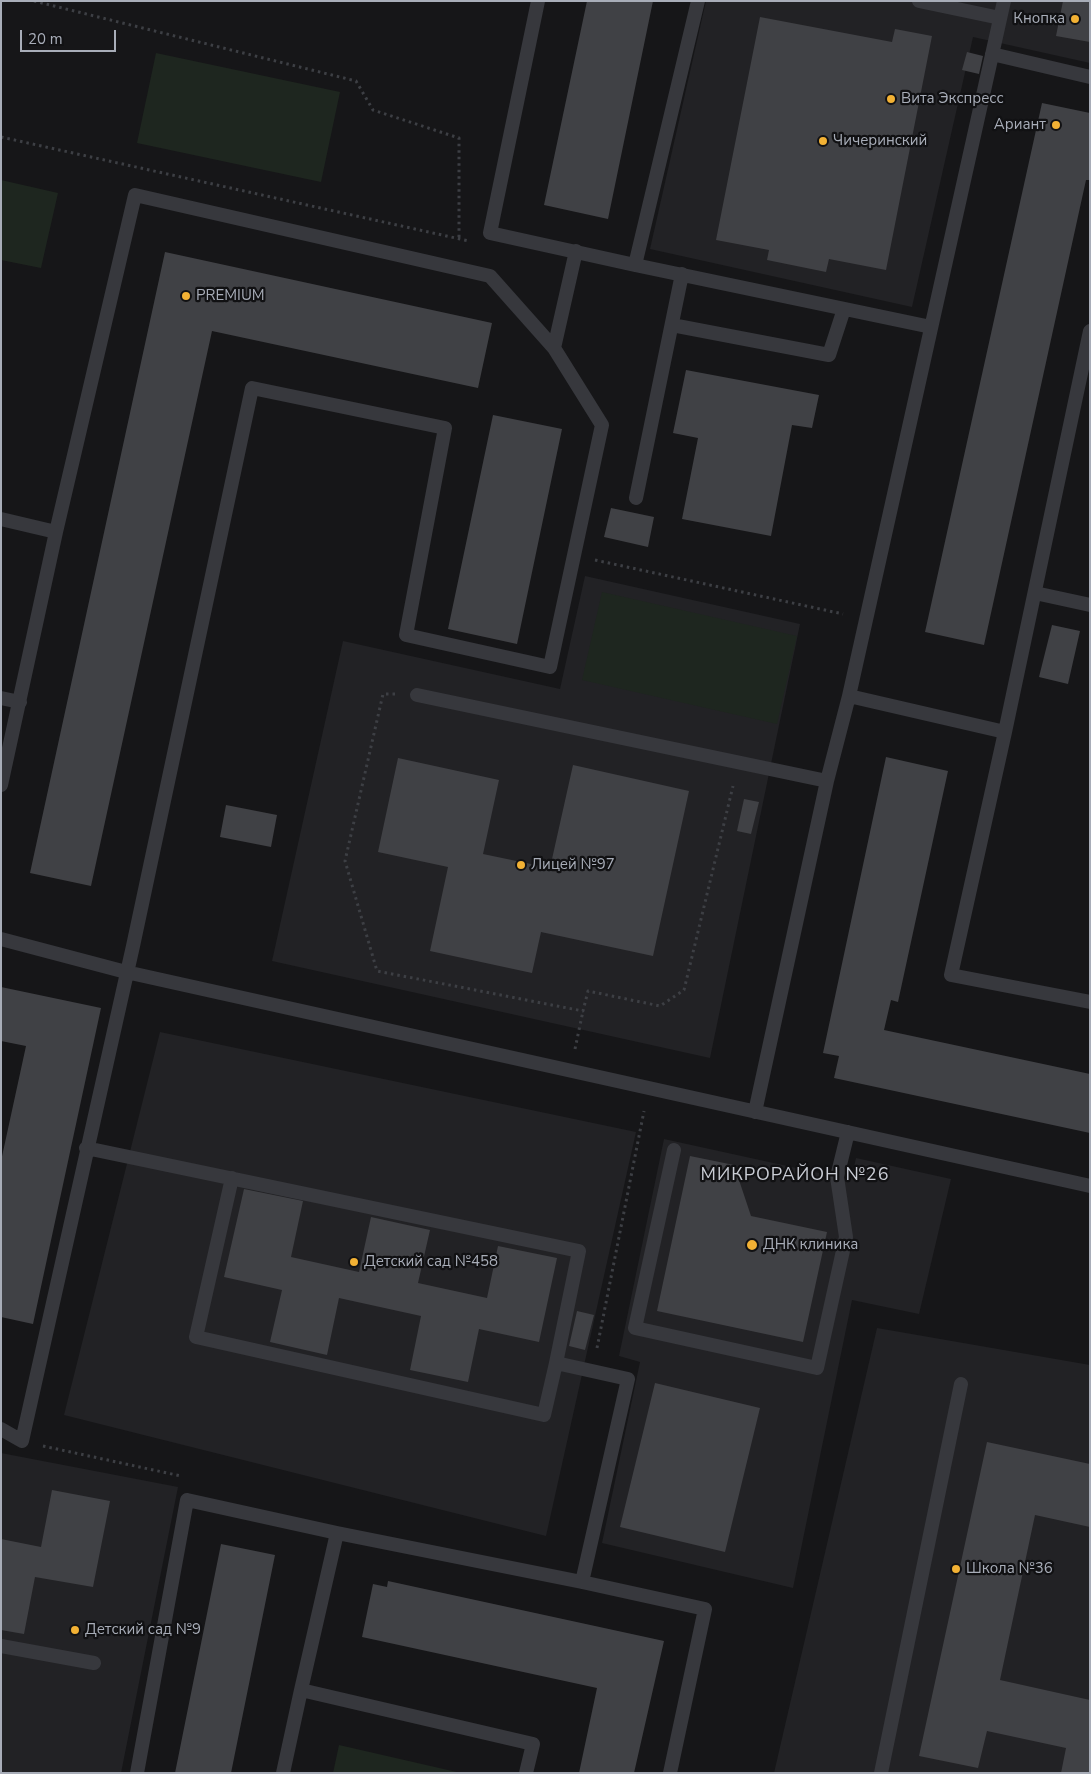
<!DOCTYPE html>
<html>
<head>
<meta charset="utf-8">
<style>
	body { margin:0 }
	#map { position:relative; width:1091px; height:1774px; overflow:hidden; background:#161618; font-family:"Nunito Sans",sans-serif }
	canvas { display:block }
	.frame { position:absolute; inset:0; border:2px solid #a8adb8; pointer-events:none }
	.scale { position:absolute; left:20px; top:30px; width:96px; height:22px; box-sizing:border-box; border:2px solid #a8adb8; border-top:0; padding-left:6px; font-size:15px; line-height:18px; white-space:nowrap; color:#a8adb8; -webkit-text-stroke:4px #111113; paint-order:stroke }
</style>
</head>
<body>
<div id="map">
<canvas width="1091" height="1774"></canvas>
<div class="frame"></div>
<div class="scale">20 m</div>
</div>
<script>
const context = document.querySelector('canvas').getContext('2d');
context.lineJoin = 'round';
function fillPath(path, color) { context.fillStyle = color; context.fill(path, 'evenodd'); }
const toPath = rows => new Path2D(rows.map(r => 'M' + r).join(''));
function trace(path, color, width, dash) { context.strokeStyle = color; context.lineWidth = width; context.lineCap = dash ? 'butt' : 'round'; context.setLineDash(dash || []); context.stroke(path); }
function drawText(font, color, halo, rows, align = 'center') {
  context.font = font + ' "Nunito Sans",sans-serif'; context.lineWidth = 4.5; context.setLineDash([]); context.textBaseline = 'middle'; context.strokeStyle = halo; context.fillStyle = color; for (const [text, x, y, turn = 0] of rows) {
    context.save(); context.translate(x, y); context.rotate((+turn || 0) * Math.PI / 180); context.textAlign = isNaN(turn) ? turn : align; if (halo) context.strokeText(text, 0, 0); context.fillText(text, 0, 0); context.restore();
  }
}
fillPath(toPath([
	[706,1,1090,1,1090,63,973,37,912,307,650,249],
	[585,576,800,624,710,1058,272,961,343,641,560,689],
	[160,1032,636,1132,546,1536,64,1415],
	[664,1139,851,1180,856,1158,951,1179,919,1314,852,1300,793,1588,602,1543,640,1362,619,1356],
	[877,1328,1090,1365,1090,1773,774,1773],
	[1,1453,178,1487,121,1773,1,1773]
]), '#222225');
fillPath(toPath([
	[156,53,340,92,321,182,137,143],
	[1,180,58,193,41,268,1,260],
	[602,592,797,636,777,724,582,680],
	[339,1745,461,1773,333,1773]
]), '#1e261f');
fillPath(toPath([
	[587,1,653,1,608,219,544,205],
	[1063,1,1090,1,1090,42,1056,36],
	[760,17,892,42,895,29,932,36,886,270,829,259,826,272,767,260,769,250,716,240],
	[967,52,983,56,979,74,962,70],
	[1042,103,1090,113,1090,180,1086,180,984,645,925,632],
	[165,252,492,323,478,388,212,331,91,886,30,873],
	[686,370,819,395,812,428,792,425,771,536,682,519,698,438,673,433],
	[493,415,562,429,517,644,448,629],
	[611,508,654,517,648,547,604,537],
	[1052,625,1080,631,1068,684,1039,677],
	[886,757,948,771,898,1002,891,1000,884,1030,1090,1074,1090,1133,834,1078,839,1056,823,1053],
	[398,758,499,780,483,854,550,868,573,765,689,791,653,956,541,932,532,973,430,951,448,867,378,852],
	[744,799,759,802,751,834,737,831],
	[226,805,277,815,271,847,220,837],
	[1,987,101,1008,33,1324,1,1317,1,1161,26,1046,1,1041],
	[690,1156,734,1165,751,1216,827,1232,803,1342,657,1311],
	[244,1189,303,1201,291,1257,359,1272,371,1217,430,1230,418,1283,487,1298,498,1246,557,1258,539,1342,479,1329,468,1382,410,1370,421,1316,339,1298,327,1355,270,1342,282,1290,224,1277],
	[577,1311,594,1315,585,1350,569,1346],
	[655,1383,760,1408,725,1552,620,1527],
	[987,1442,1090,1464,1090,1527,1035,1515,1000,1680,1090,1700,1090,1773,1061,1773,1066,1748,987,1731,978,1768,919,1756],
	[52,1490,110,1501,93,1587,35,1577,24,1634,1,1630,1,1539,41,1547],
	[221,1544,275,1555,231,1773,175,1773],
	[388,1581,664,1641,634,1773,579,1773,597,1688,362,1637,373,1584,387,1587]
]), '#404145');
trace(toPath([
	[34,1,356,81,373,110,459,138,459,239],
	[1,137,469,241],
	[595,560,843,614],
	[395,694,383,694,345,861,377,971,583,1011,588,991,660,1006,684,990,733,786],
	[575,1049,583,1011],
	[597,1348,644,1111],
	[43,1446,181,1476]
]), '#3d3f44', 3, [2.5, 4]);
trace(toPath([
	[538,1,490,233,635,265,698,1],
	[919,1,1000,18],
	[992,54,1090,77],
	[635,265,931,327],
	[672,325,829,355,844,309],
	[1090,331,1005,732,951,975,1090,1002],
	[554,348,576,251],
	[636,498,682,274],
	[1,519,56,532],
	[1035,593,1090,605],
	[417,695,827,781],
	[849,696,1005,732],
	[1,698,20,702],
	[1,785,56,532,135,195,490,276,554,348,602,425,550,667,406,635,445,428,252,388,133,946,22,1441,1,1429],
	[1,939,126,972,1090,1186],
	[755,1112,827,781,849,696,1004,1],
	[86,1148,579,1251,556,1363],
	[674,1150,635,1328,817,1368,846,1237,837,1177,848,1132],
	[232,1178,196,1337,544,1415,556,1363,628,1379,582,1582],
	[1,1646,94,1663],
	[301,1690,337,1533],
	[137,1773,187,1500,337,1533,582,1582,705,1609,670,1773],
	[283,1773,301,1690,533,1744,526,1773],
	[881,1773,961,1384]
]), '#37383d', 14);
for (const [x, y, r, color] of [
	[1075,19,5,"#f2b134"],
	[891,99,5,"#f2b134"],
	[1056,125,5,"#f2b134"],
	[823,141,5,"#f2b134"],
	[186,296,5,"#f2b134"],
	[521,865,5,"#f2b134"],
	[752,1245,6,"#f2b134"],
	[354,1262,5,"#f2b134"],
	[956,1569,5,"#f2b134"],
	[75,1630,5,"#f2b134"]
]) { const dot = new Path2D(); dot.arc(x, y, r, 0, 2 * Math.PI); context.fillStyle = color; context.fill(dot); trace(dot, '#111113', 2); }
drawText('15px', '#a8adb8', '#111113', [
	["Кнопка",1065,19,"right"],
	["Вита Экспресс",901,99],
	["Ариант",1046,125,"right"],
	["Чичеринский",833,141],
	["PREMIUM",196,296],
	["Лицей №97",531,865],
	["ДНК клиника",763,1245],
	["Детский сад №458",364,1262],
	["Школа №36",966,1569],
	["Детский сад №9",85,1630]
], 'left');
context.letterSpacing = '1px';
drawText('18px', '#c9ccd4', '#111113', [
	["МИКРОРАЙОН №26",795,1176]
]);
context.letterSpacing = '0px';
</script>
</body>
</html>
